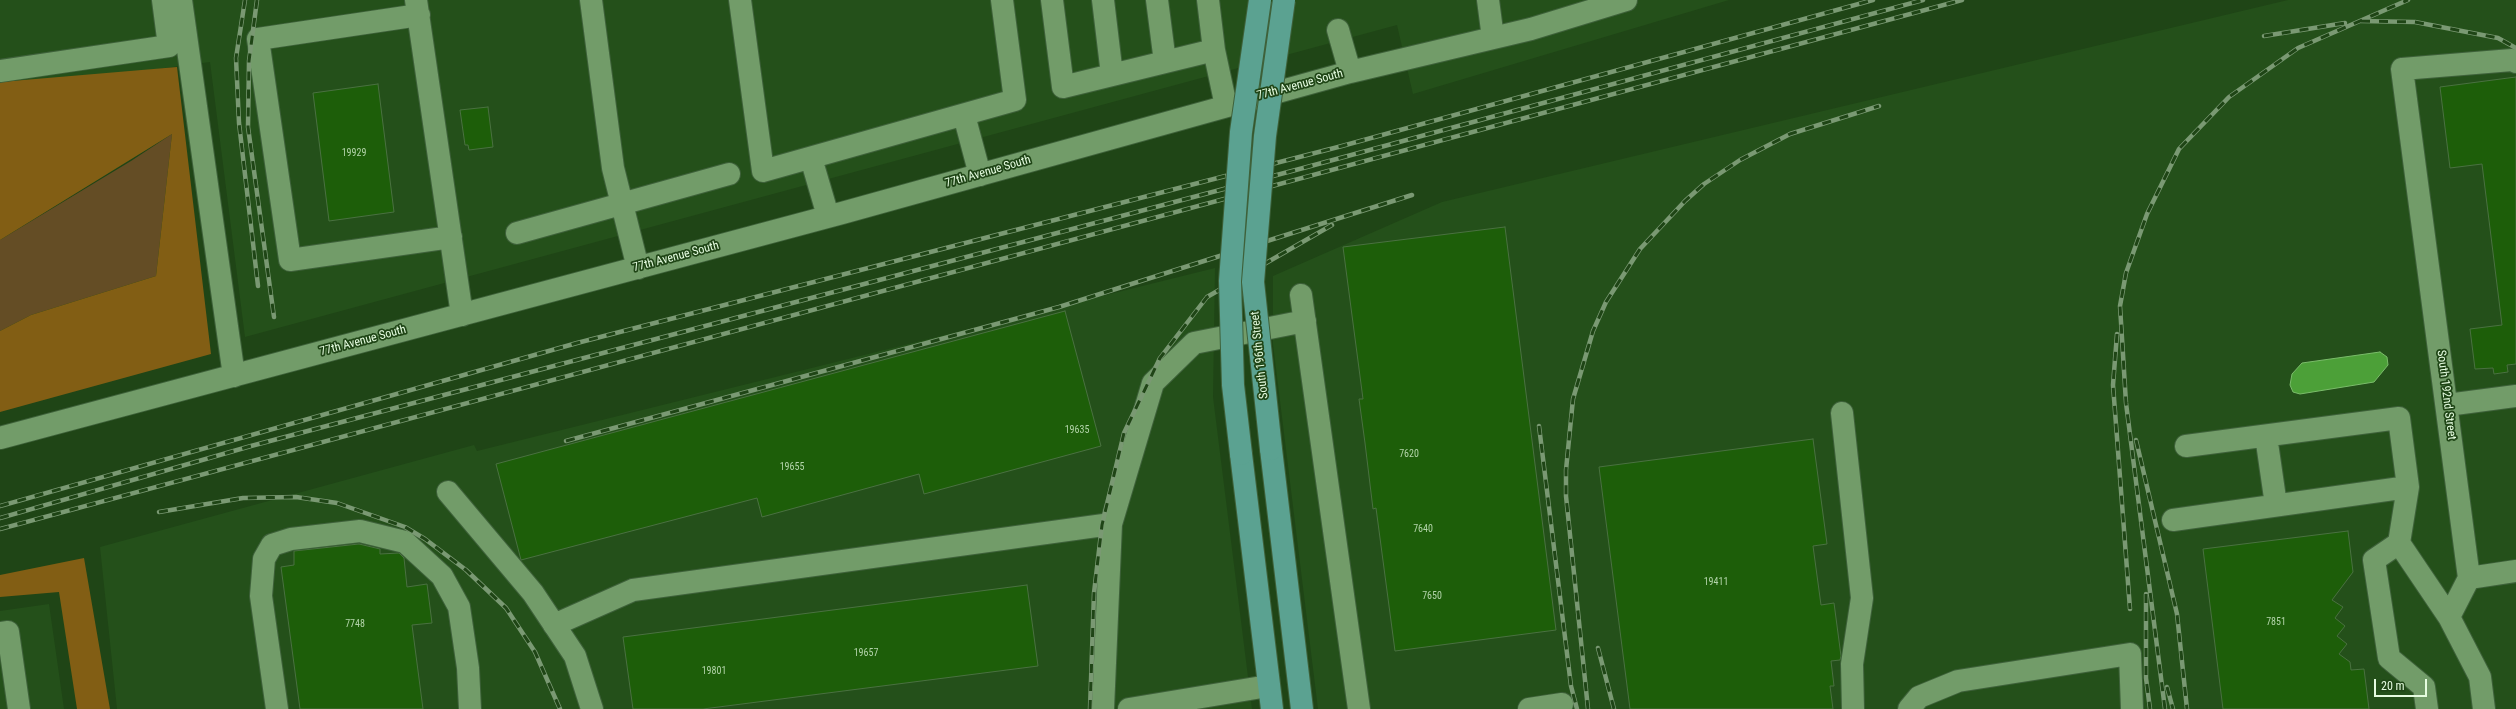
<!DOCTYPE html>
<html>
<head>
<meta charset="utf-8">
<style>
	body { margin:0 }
	#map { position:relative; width:2516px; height:709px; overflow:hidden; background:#1f4516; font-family:"Roboto Condensed",sans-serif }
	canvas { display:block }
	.scale { position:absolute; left:2374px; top:679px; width:53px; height:18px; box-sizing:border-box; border:2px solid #e5fce0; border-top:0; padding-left:5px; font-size:12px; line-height:14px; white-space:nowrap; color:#e5fce0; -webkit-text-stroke:3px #1f4516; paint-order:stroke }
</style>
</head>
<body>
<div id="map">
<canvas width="2516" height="709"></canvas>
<div class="scale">20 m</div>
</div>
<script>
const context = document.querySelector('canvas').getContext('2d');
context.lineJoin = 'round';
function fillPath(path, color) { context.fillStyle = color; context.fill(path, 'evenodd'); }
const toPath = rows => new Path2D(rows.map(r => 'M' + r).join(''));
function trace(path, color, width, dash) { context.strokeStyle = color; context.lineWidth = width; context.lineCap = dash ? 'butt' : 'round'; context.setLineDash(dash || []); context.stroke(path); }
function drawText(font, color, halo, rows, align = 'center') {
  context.font = font + ' "Roboto Condensed",sans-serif'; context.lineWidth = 3.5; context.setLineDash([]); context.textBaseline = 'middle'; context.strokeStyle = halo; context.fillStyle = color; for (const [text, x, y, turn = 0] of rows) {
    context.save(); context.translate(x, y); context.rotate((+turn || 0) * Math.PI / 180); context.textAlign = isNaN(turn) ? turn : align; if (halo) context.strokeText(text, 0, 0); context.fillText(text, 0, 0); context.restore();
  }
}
fillPath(toPath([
	[0,0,1729,0,1413,94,1397,25,245,337,210,62,0,90],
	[2288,0,2516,0,2516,709,1318,709,1273,344,1273,276,1442,202],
	[1215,268,1213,397,1252,709,117,709,100,547,474,445,477,451],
	[49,604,64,709,0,709,0,611]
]), '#24501a');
fillPath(toPath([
	[172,134,156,276,31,315,0,331,0,240,131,161]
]), '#644d25');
fillPath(toPath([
	[177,67,211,354,0,412,0,331,31,315,156,276,172,134,0,240,0,82],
	[84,558,110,709,77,709,59,592,0,597,0,575]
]), '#825e14');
const water = toPath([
	[2380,352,2387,357,2388,365,2374,382,2300,394,2293,392,2290,385,2292,374,2302,363,2380,352]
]);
fillPath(water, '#4ca038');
trace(water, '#7abc6a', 1);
const building = toPath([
	[2516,77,2516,364,2507,365,2508,372,2494,374,2493,368,2475,369,2470,329,2502,325,2482,164,2450,168,2440,87,2516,77],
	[378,84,394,212,329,221,313,93,378,84],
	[488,107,493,147,469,150,468,145,465,145,460,110,488,107],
	[1505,227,1556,630,1395,651,1376,508,1373,509,1365,443,1359,399,1363,399,1343,247,1505,227],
	[1065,311,1101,446,924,494,919,474,762,517,757,498,521,560,496,464,1065,311],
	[1813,439,1827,544,1813,546,1821,605,1834,603,1841,656,1840,660,1831,661,1834,686,1830,686,1833,709,1630,709,1599,467,1813,439],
	[2348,531,2353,572,2332,600,2343,607,2335,618,2345,626,2337,636,2347,644,2339,654,2350,662,2351,670,2364,669,2369,709,2223,709,2203,549,2348,531],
	[359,544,380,549,380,554,399,553,404,558,407,587,427,584,432,623,412,625,423,709,300,709,281,567,294,565,294,551,359,544],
	[1027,585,1038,666,703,709,633,709,623,637,1027,585]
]);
fillPath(building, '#1d5e09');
trace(building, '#4a7141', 1);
const minor = toPath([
	[181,0,234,376],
	[416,0,462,315],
	[591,0,613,168,638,268],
	[740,0,763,171,1015,100,1002,0],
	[1052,0,1063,87,1214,50],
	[1103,0,1112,75],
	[1157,0,1165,62],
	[1208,0,1214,50,1226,106],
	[1488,0,1493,38],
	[419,15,258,39,290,260,451,237],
	[1338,30,1350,72],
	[0,71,169,46,163,0],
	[964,115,980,175],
	[811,158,828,216],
	[517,233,729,174],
	[1301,295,1359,709],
	[2447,405,2516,396],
	[1842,413,1862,598,1852,664,1853,709],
	[2266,436,2276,505],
	[0,438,842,213,1350,72,1531,29,1626,0],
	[2186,446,2399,418,2408,487,2399,543,2449,617,2480,677,2484,709],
	[448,492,533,593,575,656,592,709],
	[2173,520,2408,487],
	[1111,524,1153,383,1194,343,1305,321],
	[2399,543,2374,560,2389,658,2424,687,2427,709],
	[2469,578,2516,571],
	[2449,617,2469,578,2402,69,2512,60,2516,62],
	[554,625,633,590,1111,524,1103,709],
	[0,633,8,632,19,709],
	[277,709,261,596,264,559,272,545,291,539,360,531,405,542,442,576,459,607,468,668,470,709],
	[1129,709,1268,686],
	[1529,709,1562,704],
	[1909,709,1919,697,1958,681,2130,654,2132,709]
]);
const major = toPath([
	[1271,449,1302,709],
	[1241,454,1272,709]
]);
trace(minor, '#3e613a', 24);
trace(major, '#3e613a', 24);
trace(minor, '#729c69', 22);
trace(major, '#5ba291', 22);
const rail = toPath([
	[245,0,236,58,239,123,258,286],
	[257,0,249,61,248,127,274,317],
	[2361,21,2415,22,2498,38,2516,48],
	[2264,36,2345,23],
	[2117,334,2113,385,2130,609],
	[1539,426,1571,686,1577,709],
	[2136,440,2177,614,2187,709],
	[566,441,1059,307,1412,195],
	[0,506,577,343,1342,146,1873,0],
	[159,512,243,498,296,497,337,503,405,527,425,539,466,570,506,608,535,652,560,709],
	[0,518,251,446,1307,167,1923,0],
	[0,529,1962,0],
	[2146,594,2146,678,2150,709],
	[1598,648,1614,709],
	[2167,687,2173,709],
	[1090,709,1094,593,1102,525,1124,433,1160,358,1207,297,1332,225],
	[1588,709,1566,496,1566,470,1573,399,1593,331,1606,302,1640,249,1685,201,1704,184,1740,160,1790,134,1879,106],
	[2165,709,2126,403,2120,306,2126,273,2147,214,2179,149,2229,97,2298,48,2408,0]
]);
trace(rail, '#7a9973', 4.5);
trace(rail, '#1f4516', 3, [9]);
const majorBridge = toPath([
	[1271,449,1253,282,1265,136,1284,0],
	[1241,454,1233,385,1230,281,1241,132,1260,0]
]);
trace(majorBridge, '#3e613a', 24, []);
trace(majorBridge, '#5ba291', 22);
drawText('10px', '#b3d4aa', null, [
	["19929",354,153],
	["19635",1077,430],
	["7620",1409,454],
	["19655",792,467],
	["7640",1423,529],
	["19411",1716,582],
	["7650",1432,596],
	["7851",2276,622],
	["7748",355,624],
	["19657",866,653],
	["19801",714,671]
]);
drawText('12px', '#e5fce0', '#1f4516', [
	["77th Avenue South",1300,85,-15],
	["77th Avenue South",988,172,-16],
	["77th Avenue South",676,257,-15],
	["77th Avenue South",363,341,-15],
	["South 196th Street",1260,355,-96],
	["South 192nd Street",2446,395,83]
]);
</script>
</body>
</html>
